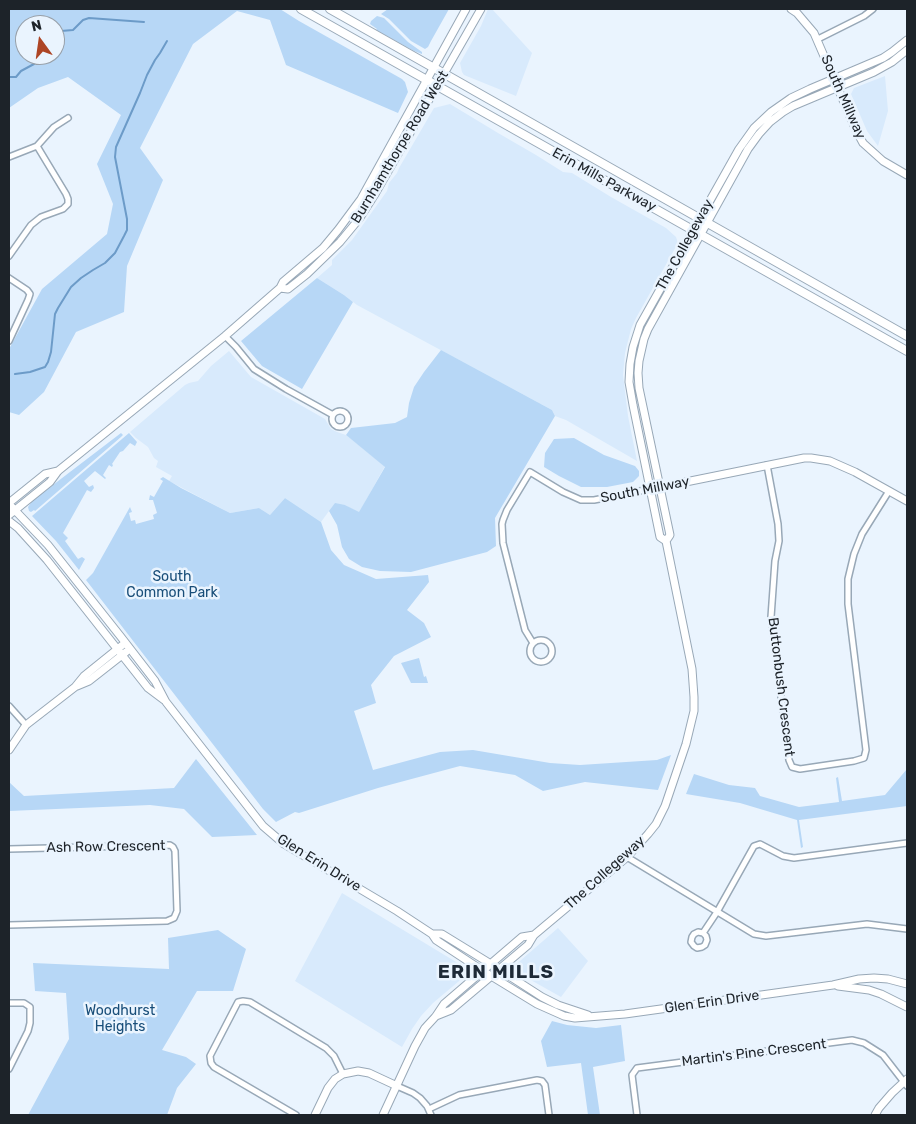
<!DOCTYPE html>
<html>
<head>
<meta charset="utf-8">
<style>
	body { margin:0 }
	#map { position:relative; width:916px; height:1124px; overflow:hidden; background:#eaf4fe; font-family:Rubik,sans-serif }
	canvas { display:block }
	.frame { position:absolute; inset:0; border:10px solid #1d2329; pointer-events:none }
	.north { position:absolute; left:15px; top:15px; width:50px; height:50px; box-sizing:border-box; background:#eaf4fe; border:1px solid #98a0a9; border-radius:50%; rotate:346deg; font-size:14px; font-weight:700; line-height:20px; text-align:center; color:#1d2329 }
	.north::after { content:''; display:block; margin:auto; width:18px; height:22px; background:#ad4525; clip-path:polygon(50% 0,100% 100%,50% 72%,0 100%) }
</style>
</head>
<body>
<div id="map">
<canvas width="916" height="1124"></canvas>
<div class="frame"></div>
<div class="north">N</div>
</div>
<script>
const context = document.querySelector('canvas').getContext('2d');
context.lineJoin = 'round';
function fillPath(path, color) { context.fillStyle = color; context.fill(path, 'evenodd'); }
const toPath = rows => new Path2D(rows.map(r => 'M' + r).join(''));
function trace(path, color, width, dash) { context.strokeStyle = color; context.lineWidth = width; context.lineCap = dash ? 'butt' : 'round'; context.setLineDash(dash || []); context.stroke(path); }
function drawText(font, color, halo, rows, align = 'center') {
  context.font = font + ' Rubik,sans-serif'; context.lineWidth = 5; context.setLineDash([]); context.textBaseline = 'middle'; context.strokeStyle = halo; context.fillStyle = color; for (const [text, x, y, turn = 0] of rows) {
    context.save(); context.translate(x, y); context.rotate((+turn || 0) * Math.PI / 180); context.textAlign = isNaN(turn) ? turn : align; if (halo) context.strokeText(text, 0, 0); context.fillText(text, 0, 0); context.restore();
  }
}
fillPath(toPath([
	[488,9,492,9,532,53,516,96,464,75,462,72,460,63,481,26],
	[885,76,888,111,878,146,867,131,851,94,854,88],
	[450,104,498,133,536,155,563,172,572,173,611,197,666,228,676,237,678,243,636,318,631,329,625,353,623,375,628,416,637,461,566,420,555,416,552,410,357,305,344,295,317,278,332,265,332,260,352,240,387,191,389,183,397,173,399,168,434,108],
	[229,351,251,377,325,419,331,429,337,432,346,435,385,466,359,513,345,505,329,511,321,522,285,498,270,515,259,508,230,513,169,481,172,476,156,467,158,461,154,458,148,447,136,438,130,432,185,385,189,383,198,381,211,366],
	[342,893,471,971,433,1003,421,1016,412,1029,402,1047,295,981],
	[558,928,588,961,561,997,513,970,513,967]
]), '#d8eafc');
fillPath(toPath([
	[9,9,280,9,299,21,402,79,405,82,408,92,398,113,286,65,270,20,237,11,193,44,140,148,163,180,127,266,124,312,76,332,44,392,19,415,9,412,9,349,42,289,107,234,113,204,97,164,121,115,68,77,38,88,9,108],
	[25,25,55,25,55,55,25,55],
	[388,9,449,9,431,41,428,47,425,49,411,41,389,19,381,14],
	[377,16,384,18,408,42,422,52,422,54,414,51,376,30,377,29,370,24,371,21],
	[317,278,344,295,353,302,302,389,262,366,241,341],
	[441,350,552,410,555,416,495,518,496,546,487,552,411,572,380,571,362,567,349,559,342,547,337,525,329,511,335,503,345,505,359,512,385,467,346,435,351,428,395,423,407,417,409,403,414,387,424,372],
	[121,433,123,435,121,437,35,511,34,510,31,512,29,511,28,507,32,501],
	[129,433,137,442,135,446,130,443,123,451,120,452,112,464,113,465,112,467,109,465,103,475,106,478,105,479,95,471,84,481,89,487,93,485,94,488,91,492,87,490,63,533,68,538,65,541,78,559,82,557,85,559,79,570,56,541,32,516],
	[574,438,604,455,635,466,639,471,639,476,633,482,607,487,581,487,559,476,544,467,545,453,554,439],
	[163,477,181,488,230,513,259,508,270,515,285,498,321,522,331,550,344,565,376,579,428,575,429,582,407,610,424,623,431,637,394,656,371,685,376,703,354,711,373,770,440,752,473,750,550,763,580,765,657,760,671,755,658,790,585,782,543,791,515,775,460,766,378,788,299,813,295,812,276,822,263,809,86,580,93,573,130,507,132,512,129,513,131,521,135,520,136,524,154,519,153,515,157,513,153,500,149,500,150,495,154,497,163,481,160,479],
	[419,658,424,677,426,676,428,683,411,683,401,663],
	[196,759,257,835,212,837,184,809,150,805,9,811,9,782,24,796,174,788],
	[907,769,907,806,799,820,803,847,801,848,797,820,740,803,686,794,694,774,729,785,755,788,760,796,799,807,839,802,836,778,838,777,842,801,885,795],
	[218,930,246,949,233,991,197,991,162,1050,186,1057,196,1064,177,1088,167,1115,28,1115,69,1039,66,993,35,991,33,963,169,969,168,938],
	[552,1021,567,1025,596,1028,621,1025,625,1061,593,1067,600,1115,588,1115,581,1063,547,1067,541,1041]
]), '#b7d7f6');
trace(toPath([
	[55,36,61,31,73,30,83,20,89,18,144,22],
	[9,77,16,77,21,71,34,64,43,55],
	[15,374,30,372,45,367,48,362,51,352,55,314,58,308,71,287,81,278,93,270,105,263,115,253,124,236,127,230,127,219,115,157,116,147,140,93,147,75,155,60,160,53,167,41]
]), '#6c9bc8', 2);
const street = toPath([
	[818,39,864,16,873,9],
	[9,157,37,146,54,127,68,118],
	[9,256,31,225,41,217,63,209,68,204,68,199,66,194,37,146],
	[9,278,27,290,30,294,28,300,9,341],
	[225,336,236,347,254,369,286,389,333,415],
	'332 419a8 8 0 1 1 16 0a8 8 0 1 1-16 0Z',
	[767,465,778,524,779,541,775,561,771,617,789,760,792,767,800,769,854,761,864,758,866,750,848,604,848,579,854,554,862,534,889,491],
	'530 651a11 11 0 1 1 22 0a11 11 0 1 1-22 0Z',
	[533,643,525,630,503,543,502,524,503,520,507,510,530,472,563,492,581,500,594,500,650,489],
	[9,706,26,725],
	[9,849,170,845,173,847,175,851,177,911,174,918,167,921,9,925],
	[627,857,754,934,766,936,867,924,907,929],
	[703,933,706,936,707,940,705,945,702,947,697,948,694,946,691,942,692,937,694,934,698,932,703,933,717,912,754,846,760,844,783,856,794,858,907,843],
	[9,1003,24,1003,30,1007,30,1023,28,1031,9,1069],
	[397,1086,413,1093,420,1098,427,1106,431,1115],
	[429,1109,459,1095,537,1080,542,1081,545,1085,549,1115],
	[296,1115,214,1067,211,1063,210,1056,238,1002,243,1001,250,1002,326,1048,334,1056,343,1074],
	[637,1115,632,1075,637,1068,852,1040,864,1043,883,1055,907,1086]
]);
const secondary = toPath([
	[791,9,797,13,814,33,856,130,863,143,883,161,907,175],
	[280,288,288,289,307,274,340,242,359,219,375,194,481,9],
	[656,488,804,458,811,458,830,461,855,472,907,501],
	[9,503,45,474,58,471],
	[9,504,48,545,121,637,155,681,166,702,263,826,284,844,397,911,432,934,436,940,483,971,537,1004,564,1016,575,1018,625,1014,833,985,859,979,874,978,888,979,907,984],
	[9,515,50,482,58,471,225,336,280,288,283,282,323,248,338,230,361,199,466,9],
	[9,521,18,528,47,560,148,688,164,700],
	[666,541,670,535,639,388,638,373,639,361,644,339,648,329,748,149,759,134,770,122,783,112,793,106,874,72,892,62,907,50],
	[77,686,89,681,126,652],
	[9,750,26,725,75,687,84,676,125,643],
	[432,934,442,934,486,961,542,997,558,1005,588,1015],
	[838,986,869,990,881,994,907,1007],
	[436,1016,451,1010,528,945,534,935,627,857,648,834,656,824,665,806,686,744,694,711,694,697,692,669,666,541,660,537,633,405,629,382,630,364,633,347,640,325,739,149,754,128,771,112,791,98,810,89,883,58,892,52,907,40],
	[315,1115,328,1088,335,1079,343,1074,358,1071,369,1073,397,1086],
	[383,1115,415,1046,425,1028,436,1016,444,1004,522,937,534,935],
	[875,1115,879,1108,892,1093,907,1079]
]);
const primary = toPath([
	[301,9,907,351],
	[330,9,907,336]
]);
trace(street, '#98a8b7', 8);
trace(secondary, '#98a8b7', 9);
trace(primary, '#98a8b7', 10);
trace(street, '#fff', 5);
trace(secondary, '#fff', 7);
trace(primary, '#fff', 8);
drawText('14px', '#1d2329', '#eaf4fe', [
	["South Millway",843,97,66],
	["Burnhamthorpe Road West",400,147,-59],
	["Erin Mills Parkway",604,180,29],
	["The Collegeway",685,245,-61],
	["South Millway",645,490,-11],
	["Buttonbush Crescent",781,687,83],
	["Ash Row Crescent",106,847,-1],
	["Glen Erin Drive",319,863,32],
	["The Collegeway",605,873,-42],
	["Glen Erin Drive",712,1002,-8],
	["Martin's Pine Crescent",754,1053,-7]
]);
drawText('14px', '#194e79', '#eaf4fe', [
	["South",172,577],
	["Common Park",172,593],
	["Woodhurst",120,1011],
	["Heights",120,1027]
]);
context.letterSpacing = '1px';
drawText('bold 19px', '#1e2a37', '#eaf4fe', [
	["ERIN MILLS",496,973]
]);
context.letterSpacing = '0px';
</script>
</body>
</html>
